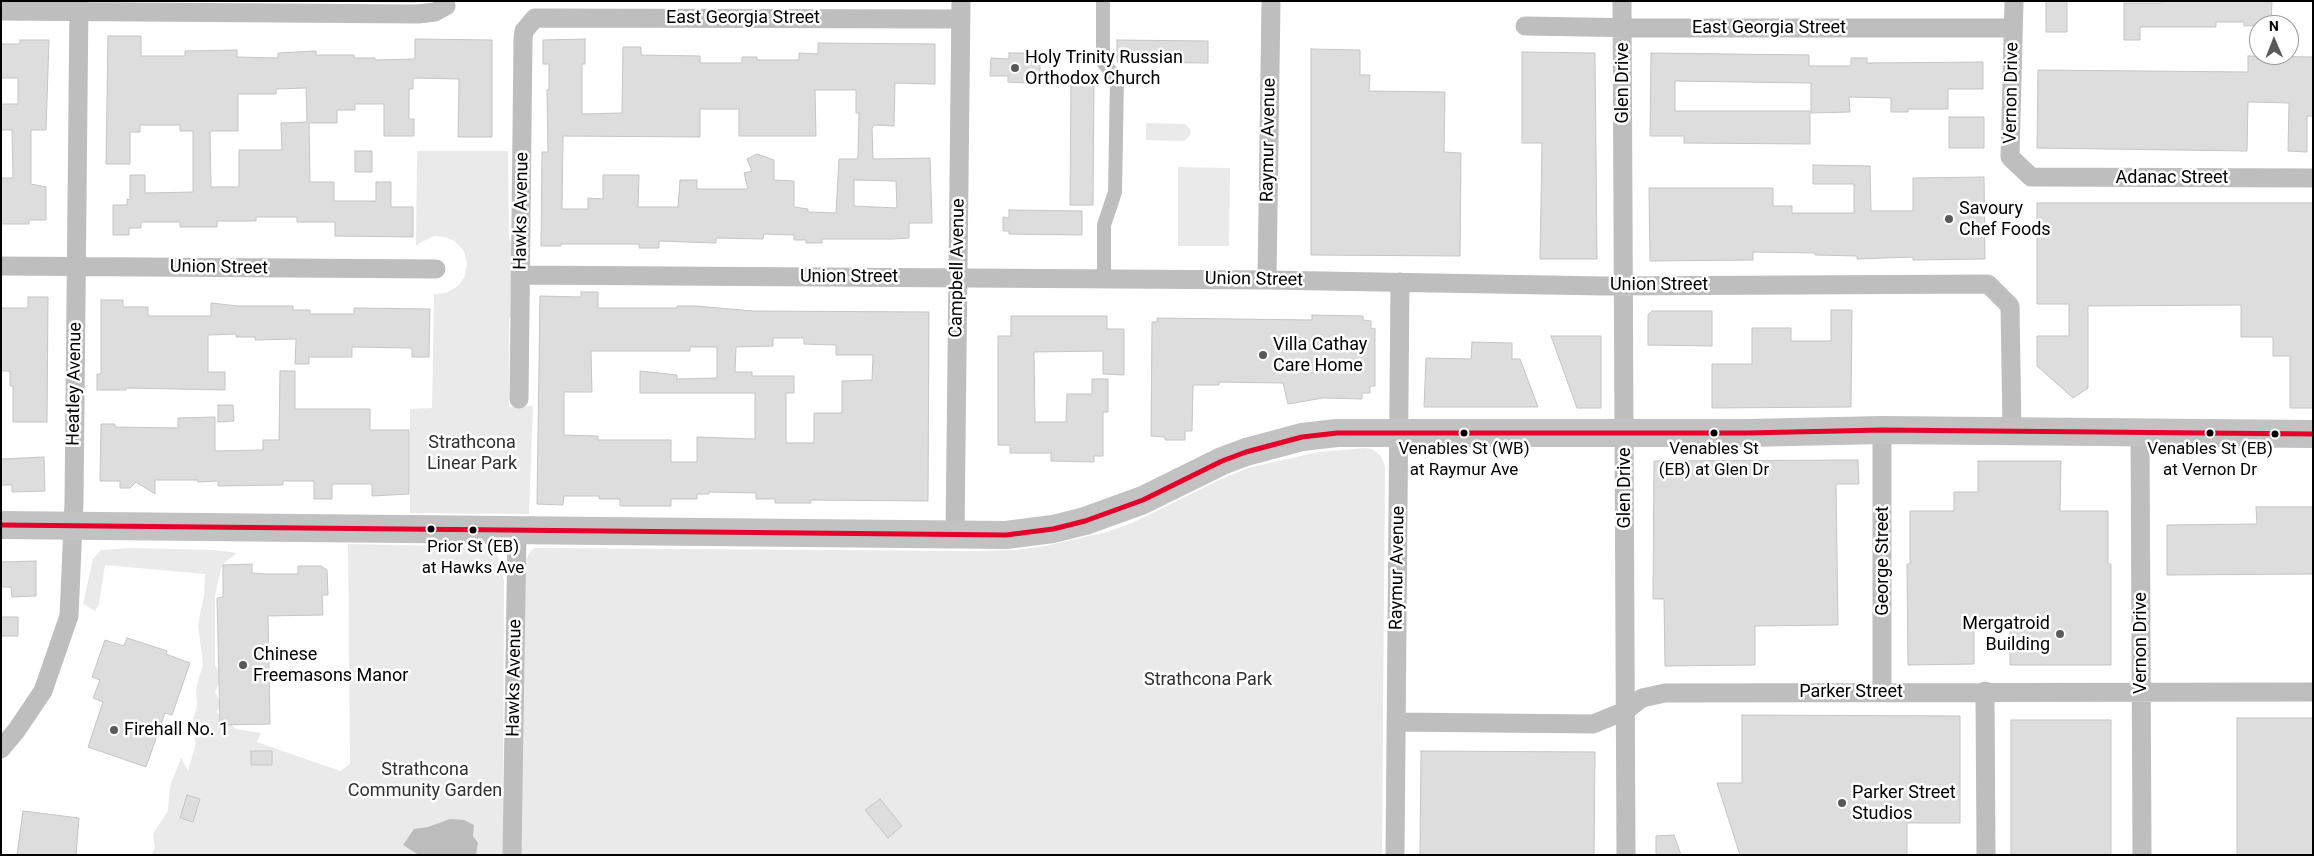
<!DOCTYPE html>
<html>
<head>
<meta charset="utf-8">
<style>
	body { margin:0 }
	#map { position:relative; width:2314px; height:856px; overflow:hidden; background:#fff; font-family:Roboto,sans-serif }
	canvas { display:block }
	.frame { position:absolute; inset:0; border:2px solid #000; pointer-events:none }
	.north { position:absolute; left:2249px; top:15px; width:50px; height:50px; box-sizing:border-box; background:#fff; border:1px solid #999; border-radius:50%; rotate:359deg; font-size:14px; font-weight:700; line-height:20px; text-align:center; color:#000 }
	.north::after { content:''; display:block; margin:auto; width:18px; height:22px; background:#595959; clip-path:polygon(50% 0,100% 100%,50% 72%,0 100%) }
</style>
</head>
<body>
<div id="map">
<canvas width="2314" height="856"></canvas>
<div class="frame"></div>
<div class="north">N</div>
</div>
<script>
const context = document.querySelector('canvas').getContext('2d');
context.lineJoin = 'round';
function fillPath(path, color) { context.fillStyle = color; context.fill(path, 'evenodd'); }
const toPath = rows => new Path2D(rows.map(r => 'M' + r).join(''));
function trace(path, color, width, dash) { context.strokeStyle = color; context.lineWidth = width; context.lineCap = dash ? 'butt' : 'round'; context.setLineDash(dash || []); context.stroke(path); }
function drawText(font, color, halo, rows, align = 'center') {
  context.font = font + ' Roboto,sans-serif'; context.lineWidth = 5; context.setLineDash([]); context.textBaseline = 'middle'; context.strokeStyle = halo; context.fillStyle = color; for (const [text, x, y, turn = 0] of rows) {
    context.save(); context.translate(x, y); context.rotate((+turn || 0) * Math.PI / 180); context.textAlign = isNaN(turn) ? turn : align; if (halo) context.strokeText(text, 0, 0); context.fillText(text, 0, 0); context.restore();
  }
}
fillPath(toPath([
	[274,1,417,1,415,3],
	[1146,123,1185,124,1191,130,1190,135,1184,141,1146,140],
	[417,151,508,151,509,238,512,244,513,312,509,319,509,407,533,406,529,514,410,513,410,409,432,408,434,294,446,293,458,286,465,276,467,263,464,251,456,242,445,237,434,236,416,245],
	[1178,167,1230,168,1229,246,1178,246],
	[1365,448,1372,449,1381,456,1385,466,1382,855,518,855,523,570,529,553,534,548,977,551,1015,550,1045,546,1107,532,1132,523,1219,480,1248,468,1318,452],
	[348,544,488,547,494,550,498,557,504,581,503,855,151,855,155,848,153,834,168,811,170,786,181,758,188,771,196,743,191,728,197,705,196,689,203,664,198,624,204,596,205,574,105,565,99,604,95,611,83,604,93,559,101,550,132,548,215,550,237,553,225,562,221,569,215,596,215,665,222,677,215,692,222,705,216,712,236,729,261,733,257,742,340,771,350,764]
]), '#eaeaea');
fillPath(toPath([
	[450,819,464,820,474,825,473,836,478,843,476,855,419,855,403,845,414,829,428,827]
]), '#bcbcbc');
const building = toPath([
	[2046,1,2067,1,2067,32,2046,32,2046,1],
	[2162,1,2272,1,2271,25,2244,26,2244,22,2216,22,2216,27,2140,27,2140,40,2124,40,2124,3,2162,3,2162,1],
	[108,36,141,36,141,56,185,56,185,51,237,50,237,57,278,58,278,53,316,51,316,55,354,55,354,58,375,58,375,60,415,59,415,39,492,40,492,137,458,137,459,79,413,78,413,89,409,89,409,119,414,119,414,136,384,136,384,104,355,104,355,110,337,110,337,123,309,123,310,182,334,182,334,201,376,201,376,182,391,182,391,207,413,207,413,237,335,236,335,222,297,222,297,217,256,217,256,221,217,221,217,227,180,227,180,222,141,222,141,228,129,228,129,235,113,235,113,205,127,205,127,199,130,200,130,175,145,175,145,193,193,192,193,131,180,131,180,125,140,125,140,132,130,132,130,164,106,164,108,36],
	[306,88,307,122,281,123,282,150,239,150,239,187,211,187,210,131,238,131,238,94,276,94,276,89,306,88],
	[585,39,585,64,582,64,582,114,622,113,623,47,641,47,641,55,700,56,700,63,742,63,742,57,757,57,757,60,799,60,799,53,818,54,818,43,935,44,935,84,895,83,894,126,874,125,872,128,873,159,930,158,932,223,909,223,909,238,892,239,822,239,822,243,806,243,806,240,794,240,794,235,764,234,763,239,716,238,716,243,659,241,659,248,639,248,639,244,561,244,561,246,541,246,542,152,548,152,547,90,549,90,549,64,543,64,543,40,585,39],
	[815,90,856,90,856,113,859,113,858,156,857,159,839,159,836,213,808,212,808,209,794,207,794,181,774,180,774,160,757,154,747,159,752,171,744,173,748,189,697,189,697,180,680,180,678,207,638,207,639,175,603,175,603,199,588,198,588,209,562,209,563,136,700,137,700,109,739,109,739,136,816,136,815,90],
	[854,180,896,181,897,208,854,206,854,180],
	[20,40,49,40,46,130,31,130,31,184,46,187,46,220,29,220,29,224,1,224,1,178,13,178,12,130,1,130,1,104,18,104,18,78,1,78,1,44,20,44,20,40],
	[1117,40,1208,41,1208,63,1117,62,1117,40],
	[1311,49,1360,50,1360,75,1370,75,1369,91,1445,92,1444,152,1461,153,1460,256,1311,255,1311,49],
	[1522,52,1595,53,1597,259,1540,259,1542,143,1522,143,1522,52],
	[1009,53,1026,53,1026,59,1040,60,1040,76,1026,76,1025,83,1008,82,1008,76,990,76,991,58,1009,59,1009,53],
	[1651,53,1809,55,1809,66,1851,66,1851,58,1867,58,1867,63,1983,62,1983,89,1948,89,1948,109,1908,109,1908,112,1891,112,1891,98,1849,97,1850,112,1811,113,1811,83,1675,81,1675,111,1810,111,1810,144,1684,143,1684,136,1650,136,1651,53],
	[2248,56,2313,57,2313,116,2307,116,2307,152,2288,151,2289,103,2248,102,2247,151,2037,148,2038,70,2248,72,2248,56],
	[1071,80,1094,80,1093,205,1070,205,1071,80],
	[1949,117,1984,117,1984,148,1949,148,1949,117],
	[355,151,372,151,372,172,355,172,355,151],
	[1813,165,1870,166,1871,211,1913,211,1913,178,1984,177,1985,259,1913,260,1913,257,1857,259,1857,256,1815,255,1815,253,1753,252,1753,260,1650,261,1649,188,1773,188,1773,206,1792,206,1792,213,1854,213,1854,184,1813,184,1813,165],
	[2037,203,2313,203,2313,408,2290,408,2290,356,2273,356,2273,337,2241,337,2241,305,2088,306,2088,388,2073,398,2037,366,2037,336,2069,336,2069,304,2037,304,2037,203],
	[1009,210,1082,211,1082,235,1009,234,1009,231,1003,231,1003,217,1009,218,1009,210],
	[581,292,598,292,598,308,677,308,677,306,696,306,753,311,929,312,928,501,811,500,811,503,775,503,775,499,756,499,756,493,709,492,709,494,697,494,697,499,671,499,671,506,620,506,620,499,599,499,599,496,564,496,563,505,537,504,540,296,581,297,581,292],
	[773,338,804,338,804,344,836,345,836,355,873,355,872,380,842,381,842,413,814,413,814,443,786,443,786,393,794,393,794,376,752,376,752,372,735,372,736,347,773,346,773,338],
	[690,347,717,347,717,378,677,379,677,375,640,371,640,393,755,393,755,439,697,437,697,462,671,462,671,440,598,440,598,436,564,435,564,392,592,392,591,351,690,351,690,347],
	[28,297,48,297,47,422,13,422,13,386,10,386,10,371,1,371,1,308,28,308,28,297],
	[101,300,123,300,123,307,148,307,148,316,211,316,211,303,238,306,293,306,293,310,310,310,310,314,354,314,354,308,430,309,429,357,412,357,412,348,352,347,352,357,309,357,309,364,295,364,296,339,255,340,255,337,236,337,236,334,208,335,208,372,225,372,225,390,126,388,126,390,97,390,97,374,101,374,101,300],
	[1831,310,1852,310,1851,407,1712,408,1712,364,1752,364,1752,328,1791,328,1791,341,1831,341,1831,310],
	[1652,311,1712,311,1712,346,1648,345,1648,315,1652,311],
	[1312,315,1363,316,1363,320,1371,321,1371,329,1375,328,1375,386,1370,386,1370,393,1362,393,1362,399,1323,398,1288,404,1283,383,1219,382,1219,385,1193,385,1192,431,1185,431,1185,440,1165,440,1165,437,1151,436,1152,322,1157,322,1157,318,1312,320,1312,315],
	[1011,316,1107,316,1107,329,1124,329,1124,375,1103,374,1103,351,1034,352,1035,422,1066,422,1067,394,1092,394,1092,379,1108,379,1108,412,1103,412,1103,456,1094,456,1094,462,1051,461,1051,453,1010,453,1010,445,998,445,998,336,1011,336,1011,316],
	[1551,336,1601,336,1601,408,1577,408,1551,336],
	[1472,342,1512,343,1512,359,1520,359,1538,407,1424,407,1426,358,1471,359,1472,342],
	[280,371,295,371,295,409,370,409,370,430,409,430,409,494,372,496,372,484,332,484,332,499,314,499,314,481,283,481,283,485,218,486,218,481,198,482,198,480,155,480,155,494,136,482,130,488,120,488,120,481,100,481,101,424,115,424,115,427,178,428,178,418,215,417,215,451,263,450,263,440,279,440,280,371],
	[218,405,233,405,234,421,218,422,218,405],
	[44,457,45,491,12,492,12,485,1,485,1,459,44,457],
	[1858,460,1859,484,1836,484,1838,625,1755,626,1755,665,1665,666,1664,599,1653,599,1654,461,1858,460],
	[1978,461,2061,461,2060,511,2108,511,2108,564,2111,564,2111,665,2010,665,2010,622,1974,622,1974,664,1908,665,1907,564,1910,564,1910,511,1954,511,1954,492,1978,492,1978,461],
	[2256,507,2313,507,2313,574,2167,575,2167,525,2257,524,2256,507],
	[36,561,36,596,12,597,11,587,1,587,1,562,36,561],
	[252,564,252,573,265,574,298,574,298,566,321,566,327,570,328,595,322,595,323,615,268,616,270,724,220,725,217,598,223,597,223,565,252,564],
	[1,617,18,617,18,636,1,636,1,617],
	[127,638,167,651,166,654,190,663,172,715,165,713,146,767,88,747,103,702,93,698,100,680,92,677,105,640,124,646,127,638],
	[1742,715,1960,716,1960,823,1907,823,1907,855,1740,855,1717,783,1742,783,1742,715],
	[2237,718,2313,718,2313,855,2237,855,2237,718],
	[2011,720,2111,720,2111,855,2011,855,2011,720],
	[251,751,272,751,272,765,251,765,251,751],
	[1421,751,1595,752,1594,855,1420,855,1421,751],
	[187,795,200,799,193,822,180,818,187,795],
	[880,799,902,826,888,838,865,810,880,799],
	[23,811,79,818,76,855,17,855,23,811],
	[1674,835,1681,855,1656,855,1656,836,1674,835]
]);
fillPath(building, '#ddd');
trace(building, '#c5c5c5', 1);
trace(toPath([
	[1103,1,1103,62,1117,79,1115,192,1104,225,1104,279]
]), '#bebebe', 14);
trace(toPath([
	[1622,1,1626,855],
	[2014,1,2010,157,2031,177,2313,178],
	[1,11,418,14,435,12,446,6],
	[1525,26,1642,28,2013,28],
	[1,266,436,269],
	[520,275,1267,280,1603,286,1988,284,2010,306,2012,430],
	[1267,280,1271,1],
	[519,399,523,40,524,31,535,18,961,19],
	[2140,432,2142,855],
	[955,535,961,1],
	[1985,691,1986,855],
	[1882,692,1882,430],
	[1396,722,1593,724,1625,711,1642,698,1665,693,2313,692],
	[1,749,16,731,43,691,69,616,74,502,79,1],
	[512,855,517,531],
	[1395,855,1400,282]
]), '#bebebe', 19);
trace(toPath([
	[1,525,1006,535,1053,529,1085,521,1143,500,1222,461,1246,452,1302,437,1337,433,1748,433,1882,430,2313,434]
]), '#c2c2c2', 28);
trace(toPath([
	[1,525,1006,535,1053,529,1085,521,1143,500,1222,461,1246,452,1302,437,1337,433,1748,433,1882,430,2313,434]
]), '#e4002b', 5);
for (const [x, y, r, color] of [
	[1015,68,5,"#595959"],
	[1949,219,5,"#595959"],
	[1263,355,5,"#595959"],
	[1464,433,4.5,"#000"],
	[1714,433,4.5,"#000"],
	[2210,433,4.5,"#000"],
	[2275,434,4.5,"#000"],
	[431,529,4.5,"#000"],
	[473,530,4.5,"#000"],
	[2060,634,5,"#595959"],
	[243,665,5,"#595959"],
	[114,730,5,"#595959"],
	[1842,803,5,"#595959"]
]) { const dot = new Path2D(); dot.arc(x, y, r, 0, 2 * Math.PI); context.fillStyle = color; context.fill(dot); trace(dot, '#fff', 2); }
drawText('17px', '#000', '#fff', [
	["Venables St (WB)",1464,450],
	["at Raymur Ave",1464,471],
	["Venables St",1714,450],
	["(EB) at Glen Dr",1714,471],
	["Venables St (EB)",2210,450],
	["at Vernon Dr",2210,471],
	["Prior St (EB)",473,548],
	["at Hawks Ave",473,569]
]);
drawText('18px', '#000', '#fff', [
	["East Georgia Street",743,18],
	["East Georgia Street",1769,28],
	["Glen Drive",1623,83,-90],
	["Vernon Drive",2012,93,-89],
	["Raymur Avenue",1269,140,-89],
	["Adanac Street",2172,178],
	["Hawks Avenue",522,211,-89],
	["Union Street",219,268,1],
	["Campbell Avenue",958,268,-89],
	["Union Street",849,277],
	["Union Street",1254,280,1],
	["Union Street",1659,285],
	["Heatley Avenue",75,384,-89],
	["Glen Drive",1625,488,-90],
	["George Street",1883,561,-90],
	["Raymur Avenue",1398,568,-89],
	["Vernon Drive",2141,643,-90],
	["Hawks Avenue",515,678,-89],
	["Parker Street",1851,692]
]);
drawText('18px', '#000', '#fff', [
	["Holy Trinity Russian",1025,58],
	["Orthodox Church",1025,79],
	["Savoury",1959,209],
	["Chef Foods",1959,230],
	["Villa Cathay",1273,345],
	["Care Home",1273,366],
	["Mergatroid",2050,624,"right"],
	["Building",2050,645,"right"],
	["Chinese",253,655],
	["Freemasons Manor",253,676],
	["Firehall No. 1",124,730],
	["Parker Street",1852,793],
	["Studios",1852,814]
], 'left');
drawText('18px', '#303030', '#fff', [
	["Strathcona",472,443],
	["Linear Park",472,464],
	["Strathcona Park",1208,680],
	["Strathcona",425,770],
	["Community Garden",425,791]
]);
</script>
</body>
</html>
